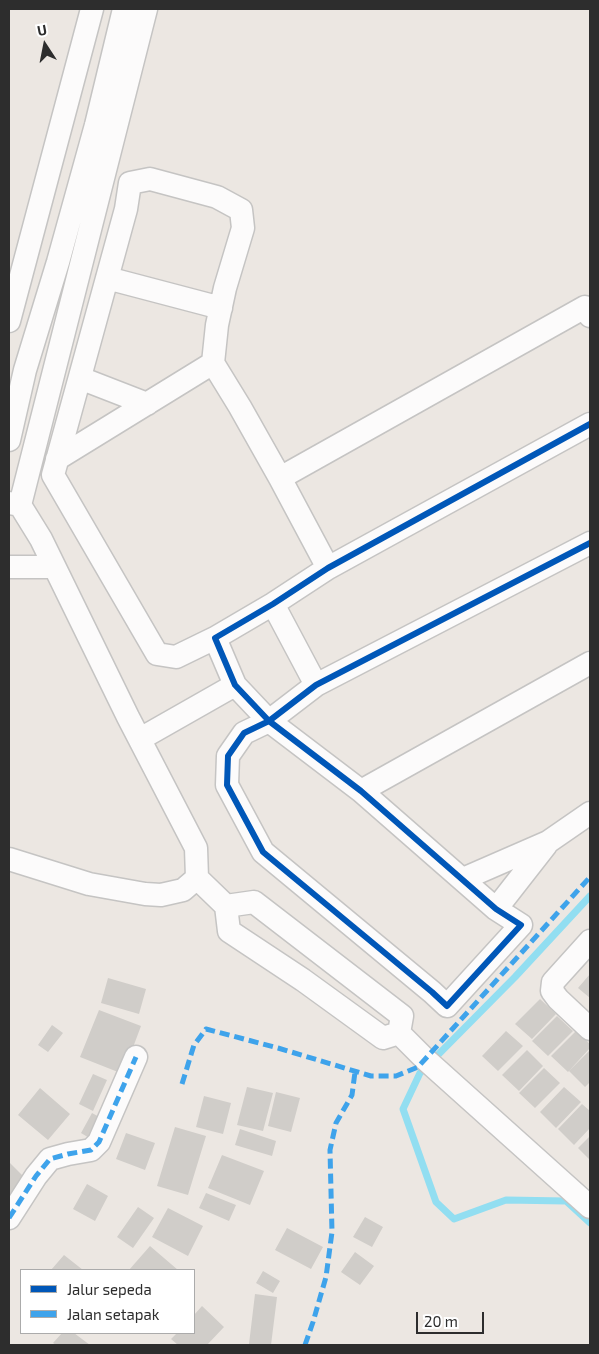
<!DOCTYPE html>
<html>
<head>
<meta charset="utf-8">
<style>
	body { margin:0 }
	#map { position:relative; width:599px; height:1354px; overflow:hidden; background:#ece7e2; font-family:"Exo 2",sans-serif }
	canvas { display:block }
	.frame { position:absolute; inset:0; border:10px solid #2d2d2d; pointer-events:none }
	.legend { position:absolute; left:20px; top:1269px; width:175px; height:65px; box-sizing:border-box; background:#fff; border:1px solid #ababab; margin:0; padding:6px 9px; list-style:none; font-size:15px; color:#2d2d2d }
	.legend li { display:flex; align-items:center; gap:10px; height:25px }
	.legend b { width:25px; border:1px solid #ababab }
	.north { position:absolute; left:20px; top:20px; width:50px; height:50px; -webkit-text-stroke:4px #fff; paint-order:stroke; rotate:349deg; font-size:14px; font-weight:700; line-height:20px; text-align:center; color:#2d2d2d }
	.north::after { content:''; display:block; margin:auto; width:18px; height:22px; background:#2d2d2d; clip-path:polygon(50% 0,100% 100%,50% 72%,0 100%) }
	.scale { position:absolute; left:416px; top:1312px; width:68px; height:22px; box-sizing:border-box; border:2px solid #2d2d2d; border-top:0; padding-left:6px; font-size:15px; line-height:18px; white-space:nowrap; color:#2d2d2d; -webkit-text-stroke:4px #fff; paint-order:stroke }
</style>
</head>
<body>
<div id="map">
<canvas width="599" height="1354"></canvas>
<div class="frame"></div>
<ul class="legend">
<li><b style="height:6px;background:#0057b8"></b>Jalur sepeda</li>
<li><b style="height:6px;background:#3ea3eb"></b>Jalan setapak</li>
</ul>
<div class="north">U</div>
<div class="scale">20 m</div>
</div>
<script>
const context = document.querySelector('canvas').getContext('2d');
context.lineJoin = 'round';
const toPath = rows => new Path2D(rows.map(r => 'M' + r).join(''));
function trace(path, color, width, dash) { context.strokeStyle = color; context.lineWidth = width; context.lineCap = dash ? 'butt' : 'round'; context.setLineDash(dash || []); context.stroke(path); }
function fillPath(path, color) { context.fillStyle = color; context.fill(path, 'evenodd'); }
trace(toPath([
	[590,896,515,977,420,1073,403,1109,436,1202,454,1219,506,1200,566,1201,590,1223]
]), '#92def1', 7);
fillPath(toPath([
	[590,974,590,998,578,988],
	[108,978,146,989,139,1014,101,1003],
	[540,999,556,1014,532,1039,515,1024],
	[99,1010,141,1026,123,1074,80,1057],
	[557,1016,573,1031,548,1056,532,1041],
	[52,1025,63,1033,48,1052,38,1045],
	[506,1031,523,1046,498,1071,482,1056],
	[576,1031,590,1044,590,1048,568,1072,551,1056],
	[527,1050,543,1066,519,1091,502,1075],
	[590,1050,590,1082,585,1087,569,1071],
	[544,1068,560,1083,535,1108,519,1093],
	[93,1074,107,1080,93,1111,79,1104],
	[247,1087,273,1093,263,1131,237,1125],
	[564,1087,581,1102,556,1128,540,1112],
	[40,1088,70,1114,48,1140,18,1115],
	[276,1092,300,1098,291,1132,268,1126],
	[204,1096,231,1103,223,1134,196,1127],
	[582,1104,590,1111,590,1128,574,1145,558,1129],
	[92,1113,103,1119,91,1139,81,1133],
	[175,1127,206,1136,188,1195,157,1186],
	[240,1129,276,1141,272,1156,235,1145],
	[126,1133,155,1143,145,1170,116,1159],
	[590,1136,590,1160,578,1148],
	[222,1155,264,1171,250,1205,208,1188],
	[9,1162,26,1179,9,1196],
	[87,1184,108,1196,95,1221,73,1209],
	[206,1193,236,1205,229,1221,199,1208],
	[138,1207,154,1218,133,1248,117,1237],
	[168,1208,203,1226,188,1256,152,1237],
	[365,1217,383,1227,372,1247,353,1237],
	[287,1228,323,1247,311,1269,275,1250],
	[150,1246,178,1270,129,1270],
	[355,1252,374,1266,360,1285,341,1272],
	[64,1255,83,1270,51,1270],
	[263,1271,280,1281,273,1293,256,1283],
	[255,1294,277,1297,271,1345,249,1344],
	[202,1306,224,1327,207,1345,178,1345,171,1339,177,1333,194,1333,194,1315],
	[62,1333,74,1333,90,1345,56,1345,53,1343]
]), '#d0cdc9');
const minor = toPath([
	[107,278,221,308],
	[9,321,92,9],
	[80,378,147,404],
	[590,424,328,568,273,604,215,638,235,685,269,721,361,791,496,909,521,925,447,1006,432,992,263,852,227,785,228,756,244,733,269,721,316,685,590,543],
	[9,440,25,370,58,262,96,125,124,9],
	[57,459,213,363],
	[9,503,20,505,41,539,128,717,196,848,197,878,226,906,229,931,303,980,383,1038,399,1033],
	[20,505,146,9],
	[9,567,54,567],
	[328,568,280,478,585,307,590,316],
	[273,604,316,685],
	[215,638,176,657,157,654,53,475,126,209,130,183,150,179,217,197,241,210,243,228,225,288,217,325,213,363,240,407,280,478],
	[140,739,235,685],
	[361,791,590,663],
	[9,859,89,884,145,894,161,895,183,890,197,878],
	[463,879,548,842,590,813],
	[226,906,254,902,402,1016,399,1033],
	[496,909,546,845],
	[590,941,553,982,552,991,558,999,590,1029],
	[399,1033,425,1059,590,1207],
	[9,1218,36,1176,50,1159,68,1154,91,1150,99,1142,136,1057]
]);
trace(minor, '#c5c4c3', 25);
trace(minor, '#fcfbfb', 22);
trace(toPath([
	[182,1084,194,1045,206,1029,278,1048,371,1076,396,1076,418,1067,590,877],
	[9,1218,36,1176,50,1159,68,1154,91,1150,99,1142,136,1057],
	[305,1345,313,1322,326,1277,332,1232,330,1150,336,1123,352,1095,355,1072]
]), '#3ea3eb', 5, [10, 5]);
trace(toPath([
	[590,424,328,568,273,604,215,638,235,685,269,721,361,791,496,909,521,925,447,1006,432,992,263,852,227,785,228,756,244,733,269,721,316,685,590,543]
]), '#0057b8', 6);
</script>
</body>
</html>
